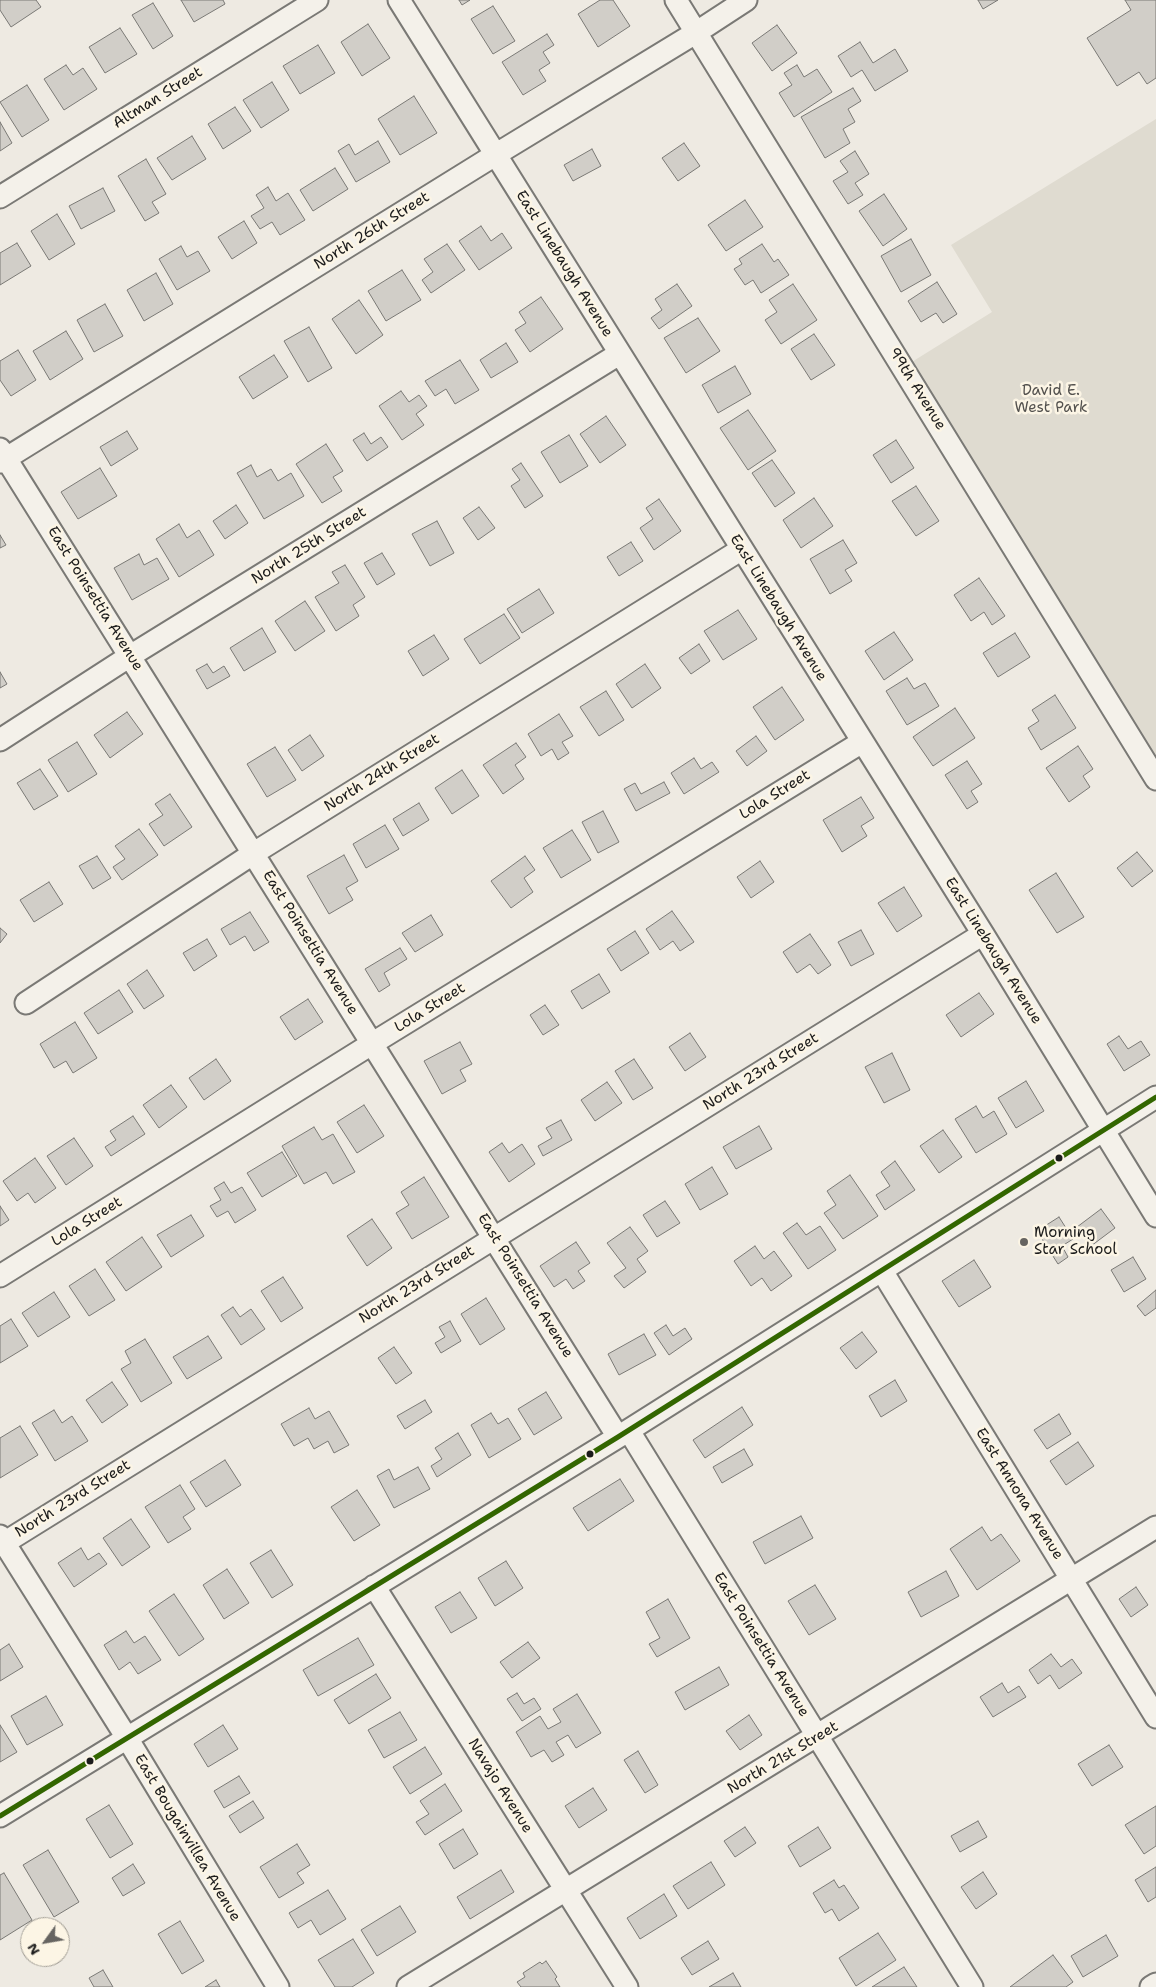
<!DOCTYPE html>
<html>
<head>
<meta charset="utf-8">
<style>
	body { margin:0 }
	#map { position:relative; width:1156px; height:1987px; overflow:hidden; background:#eeeae2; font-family:"Shantell Sans",sans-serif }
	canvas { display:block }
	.north { position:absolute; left:20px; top:1917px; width:50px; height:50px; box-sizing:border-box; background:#fcf5e5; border:1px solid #a29e95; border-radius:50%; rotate:238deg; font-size:14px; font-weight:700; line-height:20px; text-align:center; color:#1c1c1c }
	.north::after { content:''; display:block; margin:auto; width:18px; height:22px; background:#666461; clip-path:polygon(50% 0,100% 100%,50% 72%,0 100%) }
</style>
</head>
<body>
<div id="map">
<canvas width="1156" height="1987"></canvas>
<div class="north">N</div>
</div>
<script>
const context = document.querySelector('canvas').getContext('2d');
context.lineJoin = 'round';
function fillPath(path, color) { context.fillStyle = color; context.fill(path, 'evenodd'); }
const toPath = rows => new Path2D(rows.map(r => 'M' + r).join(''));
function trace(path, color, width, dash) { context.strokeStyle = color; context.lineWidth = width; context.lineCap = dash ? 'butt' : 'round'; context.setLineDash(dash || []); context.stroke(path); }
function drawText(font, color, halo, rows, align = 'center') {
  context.font = font + ' "Shantell Sans",sans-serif'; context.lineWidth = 5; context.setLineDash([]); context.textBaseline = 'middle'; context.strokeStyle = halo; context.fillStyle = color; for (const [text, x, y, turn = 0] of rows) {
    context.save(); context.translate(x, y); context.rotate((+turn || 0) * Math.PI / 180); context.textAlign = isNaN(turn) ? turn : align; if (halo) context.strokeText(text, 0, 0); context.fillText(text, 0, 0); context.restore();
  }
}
fillPath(toPath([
	[1156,119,1156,770,907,365,992,312,951,245]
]), '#dfdbd0');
const building = toPath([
	[0,0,36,0,41,7,11,27,0,10,0,0],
	[181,0,223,0,225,4,194,22,181,0],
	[459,0,470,0,462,5,459,0],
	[600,0,613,0,630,26,598,47,578,14,600,0],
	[978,0,998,0,983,9,978,0],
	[1125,0,1156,0,1156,78,1147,84,1139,72,1117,86,1087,38,1131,10,1125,0],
	[153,3,173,36,153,49,132,15,153,3],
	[493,6,515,41,493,54,471,19,493,6],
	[368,24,390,58,362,76,341,42,368,24],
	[777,25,797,53,772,71,752,43,777,25],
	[120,28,137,54,105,73,89,47,120,28],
	[547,34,554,45,543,52,550,63,539,70,546,81,523,95,502,62,547,34],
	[860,42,873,63,895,49,908,71,875,91,862,70,851,77,838,56,860,42],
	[318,45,335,73,300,94,283,66,318,45],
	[66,65,73,75,83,68,97,89,64,110,44,79,66,65],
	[797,65,804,77,817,69,832,92,794,117,779,93,792,85,784,73,797,65],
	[272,82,289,110,261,128,243,100,272,82],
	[27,85,49,120,22,137,0,102,27,85],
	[853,88,861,101,848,109,855,122,843,129,850,143,825,158,801,117,853,88],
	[414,96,437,133,400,155,378,119,414,96],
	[235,107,251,131,223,149,208,124,235,107],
	[0,122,12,143,0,151,0,122],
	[192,136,206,159,172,180,157,158,192,136],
	[378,141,390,162,356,182,338,151,349,144,355,155,378,141],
	[684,143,700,166,678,181,662,158,684,143],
	[592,149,601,166,573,181,564,165,592,149],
	[855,151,869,174,855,183,863,195,848,204,833,181,848,172,840,161,855,151],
	[146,159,166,194,152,202,159,213,145,221,118,176,146,159],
	[335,168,348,189,313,211,300,190,335,168],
	[268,187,276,201,288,193,305,220,280,235,272,222,260,229,251,216,264,208,256,195,268,187],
	[103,188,115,211,81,229,69,206,103,188],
	[884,194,907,229,883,246,859,211,884,194],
	[745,200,763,227,726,251,708,225,745,200],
	[57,214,75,244,49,260,31,231,57,214],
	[244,221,257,243,232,259,218,237,244,221],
	[481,226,491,241,502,233,512,248,479,270,459,241,481,226],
	[911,239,931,275,901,292,881,256,911,239],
	[17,243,31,266,0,285,0,253,17,243],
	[447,244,465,270,431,293,422,280,433,272,424,259,447,244],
	[762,244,774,262,778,259,789,275,761,293,753,280,745,285,734,269,742,264,739,259,762,244],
	[181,246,187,257,198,251,210,271,177,290,159,259,181,246],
	[402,270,421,300,386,321,368,291,402,270],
	[156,273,173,304,144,321,127,290,156,273],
	[937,282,957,314,943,323,936,313,921,322,908,301,937,282],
	[677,284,692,306,659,329,651,318,662,310,655,299,677,284],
	[793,284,817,320,781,344,765,320,777,312,769,300,793,284],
	[541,297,563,329,530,352,515,330,526,323,519,312,541,297],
	[359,300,383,335,356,354,332,319,359,300],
	[105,304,123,336,94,352,77,320,105,304],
	[698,318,720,351,686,373,664,338,698,318],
	[309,327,332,368,308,382,284,341,309,327],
	[66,331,83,359,50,380,33,351,66,331],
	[814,334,835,365,811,380,791,349,814,334],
	[506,343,518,362,491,378,480,360,506,343],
	[18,350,36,380,11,396,0,380,0,361,18,350],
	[274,355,288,377,253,399,239,377,274,355],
	[460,360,479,390,455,404,446,389,435,396,425,381,460,360],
	[735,366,751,394,718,413,702,385,735,366],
	[401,391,409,402,419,395,427,406,416,414,424,425,402,440,379,406,401,391],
	[748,410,776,451,748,470,720,428,748,410],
	[606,416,626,445,600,463,580,434,606,416],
	[127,431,138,449,111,466,100,447,127,431],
	[364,433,371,444,381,437,388,447,367,461,353,440,364,433],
	[569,435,588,466,560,483,541,452,569,435],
	[896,440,914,468,891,483,873,455,896,440],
	[326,444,343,471,333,477,342,491,322,503,296,464,326,444],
	[772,460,795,493,775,507,752,473,772,460],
	[521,463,543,496,525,508,511,486,520,480,512,469,521,463],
	[251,465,257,477,271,469,278,481,291,473,304,496,264,519,237,473,251,465],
	[100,468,117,496,78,519,61,492,100,468],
	[916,486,939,521,916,536,892,501,916,486],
	[814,498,833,526,801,548,783,520,814,498],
	[659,499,681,531,654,550,640,528,653,519,646,508,659,499],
	[236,505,248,523,225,539,213,521,236,505],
	[479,507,495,528,478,540,463,518,479,507],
	[437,521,454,553,430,566,412,534,437,521],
	[179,524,187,538,199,530,214,555,179,577,156,539,179,524],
	[0,535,6,545,0,548,0,535],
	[843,540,857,563,845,570,852,581,830,594,810,559,843,540],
	[631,542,643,561,619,576,607,557,631,542],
	[382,553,395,574,377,585,364,563,382,553],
	[139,554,144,565,157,558,169,579,132,600,114,568,139,554],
	[345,565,365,597,353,605,359,616,336,631,315,597,339,583,332,572,345,565],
	[979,578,1005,616,992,625,984,612,971,621,954,595,979,578],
	[539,589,554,613,522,633,507,609,539,589],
	[305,601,325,631,295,651,275,621,305,601],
	[738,610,757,639,723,660,704,631,738,610],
	[504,614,520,638,480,664,464,639,504,614],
	[262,628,276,652,244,671,230,648,262,628],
	[894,632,913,660,884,680,865,651,894,632],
	[1015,633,1030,657,998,677,983,653,1015,633],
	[434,635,449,659,423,676,408,651,434,635],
	[699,644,710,661,691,674,679,658,699,644],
	[207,664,213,673,224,666,230,676,207,689,196,670,207,664],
	[645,664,661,688,632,708,616,684,645,664],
	[0,672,7,684,0,688,0,672],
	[907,678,914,689,925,683,939,706,907,725,886,691,907,678],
	[782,687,804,720,775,740,753,707,782,687],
	[606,691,624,720,599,736,580,707,606,691],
	[1055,695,1076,728,1041,750,1028,728,1039,721,1032,710,1055,695],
	[955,708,975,738,933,766,913,737,955,708],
	[127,712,143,734,110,758,94,735,127,712],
	[559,714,573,736,562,742,569,753,558,760,552,749,541,756,528,734,559,714],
	[310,735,324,756,302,771,288,750,310,735],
	[756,736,767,751,747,766,736,751,756,736],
	[77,742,97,774,68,792,48,760,77,742],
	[516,743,526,757,515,765,524,779,503,794,483,765,516,743],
	[1078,746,1093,769,1083,776,1090,787,1069,802,1046,768,1078,746],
	[275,747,296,780,267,797,247,764,275,747],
	[694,758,701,769,712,762,719,772,684,794,671,773,694,758],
	[967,761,982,784,971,791,978,802,967,809,945,775,967,761],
	[40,769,58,796,34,810,17,783,40,769],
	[462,770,479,796,452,814,435,788,462,770],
	[664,782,670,793,636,811,624,789,635,783,641,794,664,782],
	[170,794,192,827,164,846,149,824,163,815,155,804,170,794],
	[861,797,874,818,861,826,867,836,842,852,823,820,861,797],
	[419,803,429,820,403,836,393,819,419,803],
	[603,811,619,842,598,853,582,822,603,811],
	[385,825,399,849,366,868,353,844,385,825],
	[139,829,158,855,122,880,113,867,125,859,115,846,139,829],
	[572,830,591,860,561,878,543,848,572,830],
	[1137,852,1153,871,1132,887,1117,868,1137,852],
	[344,855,358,881,346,888,353,900,329,914,307,876,344,855],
	[97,856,111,878,93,889,79,866,97,856],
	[525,856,535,870,524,878,533,892,511,908,491,881,525,856],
	[760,861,774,882,751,898,737,877,760,861],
	[1056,873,1084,917,1057,933,1029,890,1056,873],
	[49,882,63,904,34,922,20,900,49,882],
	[904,887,922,916,897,932,878,903,904,887],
	[672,911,694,942,680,951,673,941,660,950,646,929,672,911],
	[250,912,269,942,254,951,245,936,230,945,221,929,250,912],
	[431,915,443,935,415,952,402,933,431,915],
	[0,928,7,934,0,943,0,928],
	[861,930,874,954,851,966,838,942,861,930],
	[635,931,649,953,621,971,607,949,635,931],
	[810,934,831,965,818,974,810,964,797,973,783,952,810,934],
	[207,939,217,956,194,971,183,953,207,939],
	[400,948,407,959,384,973,390,985,379,992,365,969,400,948],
	[147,970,164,996,144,1009,127,984,147,970],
	[599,974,610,992,582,1009,571,991,599,974],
	[119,990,133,1012,98,1034,84,1013,119,990],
	[979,993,994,1014,961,1037,946,1015,979,993],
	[308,999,323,1022,295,1040,280,1017,308,999],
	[545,1005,559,1025,543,1035,530,1015,545,1005],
	[75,1022,97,1058,73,1073,66,1061,54,1068,40,1044,75,1022],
	[690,1033,706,1057,685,1071,669,1047,690,1033],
	[1119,1036,1128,1049,1141,1041,1150,1055,1124,1071,1107,1044,1119,1036],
	[460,1042,472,1064,460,1070,466,1081,442,1094,424,1061,460,1042],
	[892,1053,910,1090,884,1103,865,1067,892,1053],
	[216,1059,231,1081,204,1100,189,1078,216,1059],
	[634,1059,653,1088,633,1100,615,1071,634,1059],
	[1026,1081,1044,1111,1016,1128,998,1098,1026,1081],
	[607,1082,622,1103,595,1121,581,1100,607,1082],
	[171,1085,187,1107,159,1128,143,1105,171,1085],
	[364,1105,384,1136,357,1153,337,1122,364,1105],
	[976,1106,983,1118,994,1111,1007,1134,976,1153,955,1119,976,1106],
	[133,1116,145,1134,111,1156,105,1147,116,1140,110,1131,133,1116],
	[561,1120,572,1140,543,1156,538,1146,552,1138,546,1128,561,1120],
	[759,1126,772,1149,736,1169,723,1147,759,1126],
	[314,1127,322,1140,333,1134,355,1172,333,1184,326,1172,304,1184,282,1146,314,1127],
	[943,1130,962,1157,939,1173,920,1146,943,1130],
	[74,1138,93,1166,66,1185,47,1156,74,1138],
	[502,1143,509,1153,522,1144,535,1164,509,1182,489,1152,502,1143],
	[282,1152,297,1176,262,1197,247,1173,282,1152],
	[35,1158,56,1188,35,1203,28,1193,17,1201,3,1181,35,1158],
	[895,1161,915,1190,885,1210,876,1195,890,1186,881,1172,895,1161],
	[712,1167,728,1194,700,1210,685,1184,712,1167],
	[850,1175,878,1216,843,1239,824,1213,836,1205,827,1191,850,1175],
	[424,1177,449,1217,412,1239,396,1213,409,1205,401,1192,424,1177],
	[224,1182,231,1193,242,1187,256,1210,235,1223,228,1211,217,1217,210,1206,221,1200,214,1188,224,1182],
	[665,1201,680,1223,657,1237,643,1215,665,1201],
	[0,1206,9,1220,0,1226,0,1206],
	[1101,1209,1115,1228,1091,1246,1077,1227,1101,1209],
	[191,1215,204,1236,171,1257,157,1235,191,1215],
	[1059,1217,1073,1239,1062,1246,1068,1257,1058,1264,1037,1231,1059,1217],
	[372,1219,392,1248,367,1266,347,1236,372,1219],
	[797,1223,806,1235,820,1226,836,1250,808,1269,783,1233,797,1223],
	[630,1227,648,1251,637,1259,646,1272,624,1288,614,1276,626,1268,607,1243,630,1227],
	[142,1237,162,1267,126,1291,106,1262,142,1237],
	[576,1242,590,1263,578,1271,585,1281,573,1289,566,1279,554,1287,540,1266,576,1242],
	[755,1246,764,1259,774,1251,792,1276,771,1291,762,1278,751,1286,734,1261,755,1246],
	[1133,1257,1146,1279,1124,1292,1111,1270,1133,1257],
	[974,1260,991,1287,959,1307,942,1281,974,1260],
	[95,1269,115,1300,89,1316,69,1286,95,1269],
	[283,1277,303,1308,281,1322,261,1291,283,1277],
	[1156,1290,1156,1308,1145,1316,1137,1306,1156,1290],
	[54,1292,70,1317,38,1337,22,1313,54,1292],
	[486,1298,505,1329,480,1345,461,1314,486,1298],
	[233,1307,240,1317,251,1309,265,1329,241,1345,221,1315,233,1307],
	[11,1319,28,1346,0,1363,0,1326,11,1319],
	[450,1321,461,1341,441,1353,435,1343,445,1337,439,1327,450,1321],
	[666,1325,673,1336,685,1328,692,1339,669,1355,654,1333,666,1325],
	[862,1332,877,1352,856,1369,840,1348,862,1332],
	[644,1334,656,1355,619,1375,608,1354,644,1334],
	[208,1336,222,1358,187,1379,173,1357,208,1336],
	[145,1339,172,1383,141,1402,121,1369,131,1363,125,1351,145,1339],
	[394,1347,412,1373,396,1384,378,1358,394,1347],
	[895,1380,907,1401,881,1417,869,1396,895,1380],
	[112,1382,128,1405,102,1423,86,1400,112,1382],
	[546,1392,562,1418,534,1435,518,1409,546,1392],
	[425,1400,432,1412,405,1429,397,1416,425,1400],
	[742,1407,753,1425,705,1458,693,1440,742,1407],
	[309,1408,315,1419,329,1411,349,1445,334,1453,328,1441,314,1449,308,1438,294,1446,281,1424,309,1408],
	[54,1410,62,1423,72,1416,88,1441,55,1461,32,1423,54,1410],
	[491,1413,498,1424,508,1418,521,1439,489,1458,471,1425,491,1413],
	[1059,1414,1071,1434,1047,1449,1034,1430,1059,1414],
	[20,1426,38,1455,0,1478,0,1438,20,1426],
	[458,1433,471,1455,437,1477,431,1466,442,1459,435,1448,458,1433],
	[1078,1442,1094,1466,1066,1485,1050,1461,1078,1442],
	[744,1449,753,1465,722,1483,713,1467,744,1449],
	[225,1460,241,1485,206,1507,190,1482,225,1460],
	[418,1467,430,1489,394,1508,377,1476,389,1469,394,1480,418,1467],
	[620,1479,634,1501,588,1531,573,1508,620,1479],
	[180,1485,195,1509,183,1517,191,1529,168,1543,145,1507,180,1485],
	[357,1490,380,1525,354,1541,331,1507,357,1490],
	[801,1516,813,1538,765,1564,753,1542,801,1516],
	[131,1519,150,1547,122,1566,103,1538,131,1519],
	[982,1527,991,1541,1001,1534,1020,1561,977,1590,950,1549,982,1527],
	[81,1548,88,1560,99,1553,107,1564,74,1587,58,1563,81,1548],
	[271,1550,293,1585,272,1598,250,1563,271,1550],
	[506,1561,523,1588,495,1606,478,1578,506,1561],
	[227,1569,249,1603,224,1619,203,1585,227,1569],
	[946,1571,959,1596,921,1617,908,1592,946,1571],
	[815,1585,836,1619,809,1635,788,1601,815,1585],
	[1136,1587,1148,1605,1131,1617,1119,1599,1136,1587],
	[460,1592,477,1618,451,1633,435,1607,460,1592],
	[174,1594,204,1639,179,1656,149,1611,174,1594],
	[668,1599,690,1638,657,1657,649,1644,660,1638,646,1612,668,1599],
	[126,1631,134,1643,145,1636,161,1660,138,1674,130,1662,119,1670,104,1645,126,1631],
	[358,1638,374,1665,318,1696,303,1670,358,1638],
	[528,1642,540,1658,512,1678,500,1662,528,1642],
	[9,1644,23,1667,0,1681,0,1650,9,1644],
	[1051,1654,1061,1667,1072,1659,1082,1673,1059,1689,1050,1675,1038,1684,1029,1670,1051,1654],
	[719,1667,729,1685,685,1710,675,1692,719,1667],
	[376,1674,391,1698,349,1724,334,1700,376,1674],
	[1002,1683,1008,1693,1019,1686,1026,1697,993,1717,980,1697,1002,1683],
	[517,1693,524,1704,534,1698,541,1709,522,1721,507,1699,517,1693],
	[577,1694,601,1733,576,1748,568,1735,556,1742,564,1755,552,1762,544,1750,531,1757,516,1732,540,1716,548,1729,561,1722,553,1709,577,1694],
	[46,1696,63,1725,27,1745,11,1716,46,1696],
	[400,1712,417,1740,384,1758,368,1730,400,1712],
	[749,1715,762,1735,740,1750,726,1731,749,1715],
	[0,1725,17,1752,0,1762,0,1725],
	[223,1725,238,1749,208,1767,194,1744,223,1725],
	[1109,1745,1123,1767,1092,1786,1078,1764,1109,1745],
	[425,1747,442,1774,410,1794,393,1767,425,1747],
	[638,1751,658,1785,645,1793,624,1760,638,1751],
	[239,1776,250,1793,224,1808,214,1791,239,1776],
	[445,1784,462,1811,425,1835,416,1822,429,1814,420,1801,445,1784],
	[593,1788,607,1810,579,1828,565,1806,593,1788],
	[253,1801,264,1818,240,1833,229,1816,253,1801],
	[109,1805,133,1844,110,1858,86,1819,109,1805],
	[1156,1806,1156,1846,1144,1854,1125,1825,1156,1806],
	[978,1821,987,1837,960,1852,951,1836,978,1821],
	[745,1827,756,1843,735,1857,724,1841,745,1827],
	[818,1827,831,1848,800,1867,788,1846,818,1827],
	[463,1829,478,1854,454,1869,439,1844,463,1829],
	[297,1844,310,1865,297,1873,304,1883,279,1898,260,1867,297,1844],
	[48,1850,79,1902,54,1917,23,1865,48,1850],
	[711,1862,725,1885,688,1909,673,1886,711,1862],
	[133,1864,145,1883,123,1896,112,1878,133,1864],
	[1156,1867,1156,1897,1148,1902,1135,1880,1156,1867],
	[501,1870,514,1892,470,1919,457,1897,501,1870],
	[983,1872,997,1894,976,1909,961,1887,983,1872],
	[4,1873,32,1920,0,1940,0,1875,4,1873],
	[834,1880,839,1888,844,1885,859,1908,839,1921,832,1909,825,1913,813,1893,834,1880],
	[328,1890,346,1919,320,1935,311,1920,298,1928,289,1913,328,1890],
	[664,1894,677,1916,640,1939,627,1918,664,1894],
	[400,1906,416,1932,377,1956,361,1930,400,1906],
	[180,1921,204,1961,182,1974,158,1934,180,1921],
	[878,1933,896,1960,856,1986,839,1958,878,1933],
	[1106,1935,1118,1956,1083,1977,1071,1956,1106,1935],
	[353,1939,374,1973,352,1987,335,1987,318,1960,353,1939],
	[708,1941,719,1959,692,1975,681,1958,708,1941],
	[1053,1955,1073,1982,1066,1987,1010,1987,1053,1955],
	[546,1961,557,1977,555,1979,560,1987,521,1987,517,1982,525,1977,523,1973,540,1962,542,1964,546,1961],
	[904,1967,917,1987,872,1987,904,1967],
	[103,1970,113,1987,94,1987,89,1978,103,1970],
	[733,1973,741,1987,709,1987,733,1973],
	[216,1980,220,1987,205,1987,216,1980]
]);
fillPath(building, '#d1cec8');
trace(building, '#7a7975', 1);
const minor = toPath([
	[399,0,983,934,1156,1216],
	[676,0,1156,779],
	[0,197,317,0],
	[0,449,618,1437],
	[0,462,495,155,697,32,746,0],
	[0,740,130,656,619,354],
	[26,1003,254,853,742,549],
	[882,1271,1156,1717],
	[0,1276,373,1043,862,742],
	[629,1431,972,1987],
	[0,1536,127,1738,278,1987],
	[4,1543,983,934],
	[374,1586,627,1987],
	[0,1816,618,1437,1156,1097],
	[408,1987,1156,1527],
	[1151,1987,1156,1984]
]);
trace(minor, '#7a7975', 25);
trace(minor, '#f4f1ea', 21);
trace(toPath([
	[0,1816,618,1437,1156,1097]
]), '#360', 5);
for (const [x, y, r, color] of [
	[1059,1158,4.5,"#1c1c1c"],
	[1024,1242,5,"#666461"],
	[590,1454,4.5,"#1c1c1c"],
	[90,1761,4.5,"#1c1c1c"]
]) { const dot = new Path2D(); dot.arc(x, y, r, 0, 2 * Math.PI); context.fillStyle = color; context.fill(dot); trace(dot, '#fcf5e5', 2); }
drawText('15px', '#1c1c1c', '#fcf5e5', [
	["Altman Street",158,98,-32],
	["North 26th Street",372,231,-32],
	["East Linebaugh Avenue",564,264,58],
	["99th Avenue",917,389,58],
	["North 25th Street",309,546,-32],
	["East Poinsettia Avenue",95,599,58],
	["East Linebaugh Avenue",778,608,58],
	["North 24th Street",382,773,-32],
	["Lola Street",775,795,-32],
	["East Poinsettia Avenue",310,943,58],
	["East Linebaugh Avenue",993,951,58],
	["Lola Street",430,1008,-32],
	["North 23rd Street",761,1072,-32],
	["Lola Street",87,1222,-32],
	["North 23rd Street",417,1285,-32],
	["East Poinsettia Avenue",525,1286,58],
	["East Annona Avenue",1019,1494,58],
	["North 23rd Street",73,1499,-32],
	["East Poinsettia Avenue",761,1645,58],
	["North 21st Street",783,1758,-31],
	["Navajo Avenue",500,1786,58],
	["East Bougainvillea Avenue",187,1838,59]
]);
drawText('15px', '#53514e', '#fcf5e5', [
	["David E.",1051,391],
	["West Park",1051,408]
]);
drawText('15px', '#1c1c1c', '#fcf5e5', [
	["Morning",1034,1233],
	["Star School",1034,1250]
], 'left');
</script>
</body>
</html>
